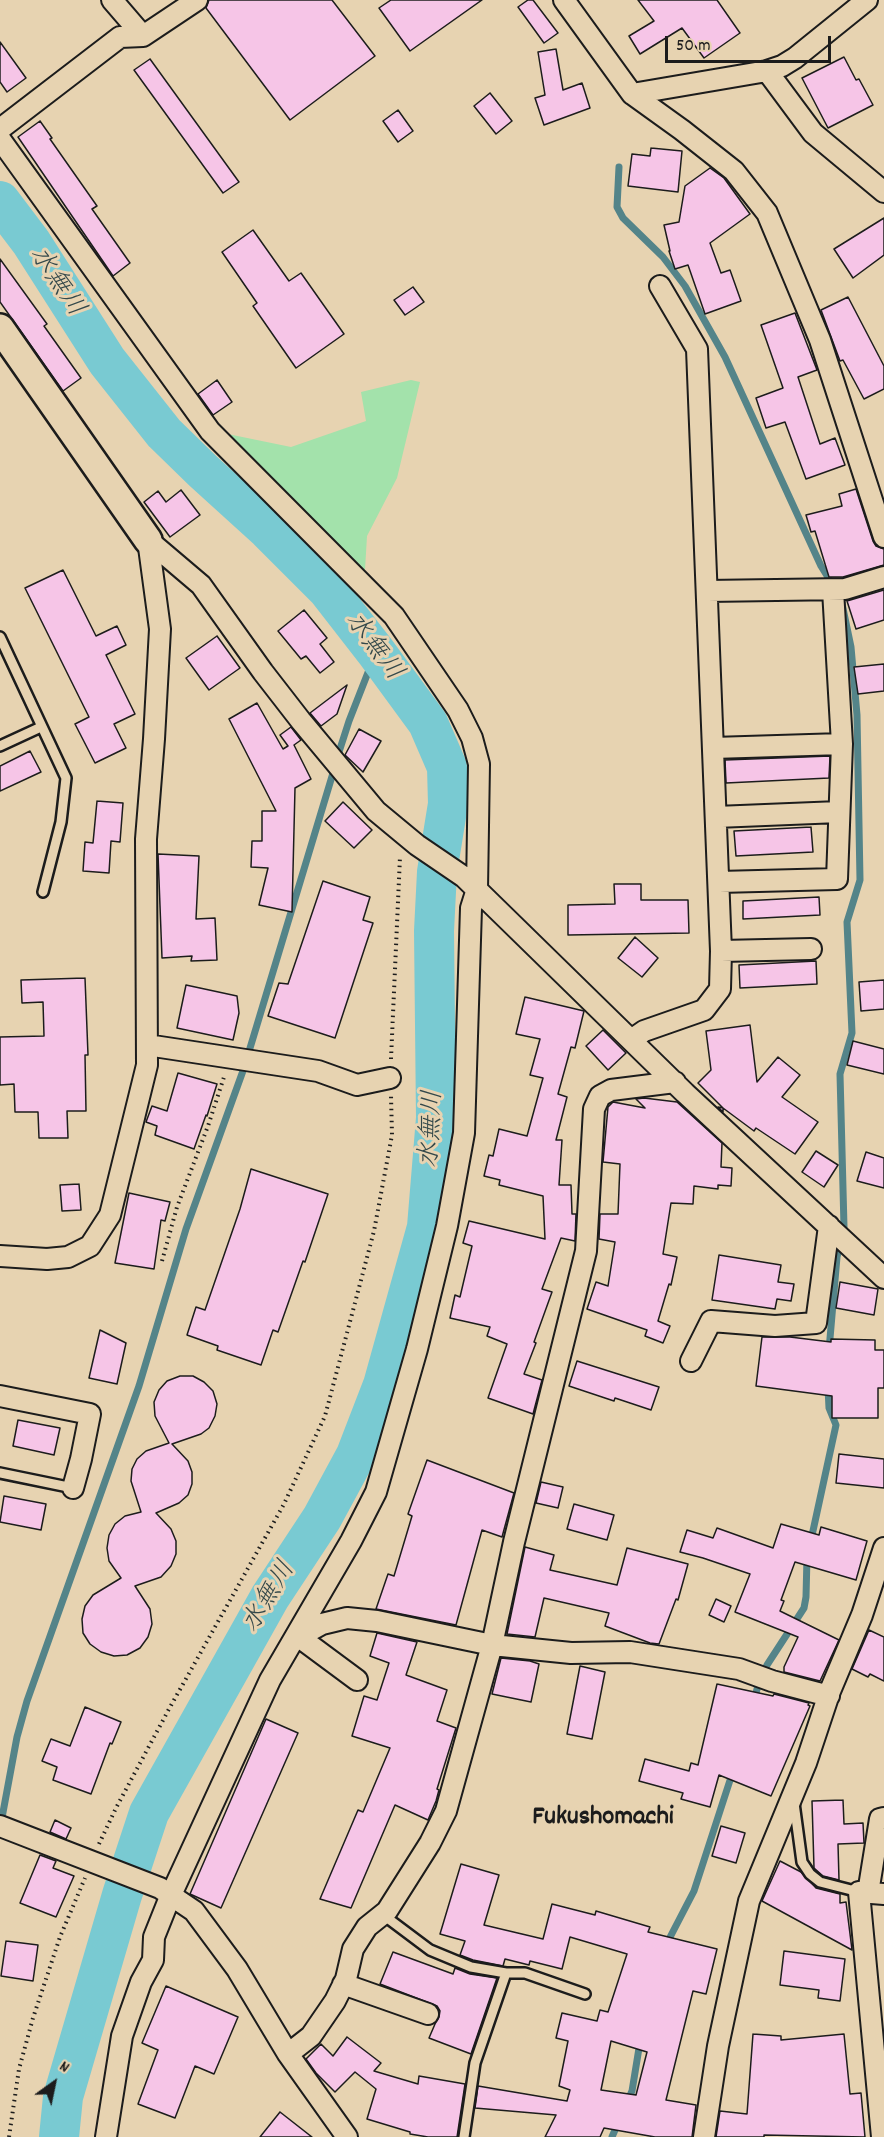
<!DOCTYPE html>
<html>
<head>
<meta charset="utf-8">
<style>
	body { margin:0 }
	#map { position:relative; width:884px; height:2137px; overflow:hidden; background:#e7d3b1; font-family:Dekko,sans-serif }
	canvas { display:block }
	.north { position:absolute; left:24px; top:2053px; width:60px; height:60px; -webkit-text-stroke:4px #e7d3b1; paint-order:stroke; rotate:33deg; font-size:16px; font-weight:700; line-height:24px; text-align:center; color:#1c1c1c }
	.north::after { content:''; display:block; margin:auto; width:21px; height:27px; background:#1c1c1c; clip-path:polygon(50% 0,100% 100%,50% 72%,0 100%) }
	.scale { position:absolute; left:665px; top:36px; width:166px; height:27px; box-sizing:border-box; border:3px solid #1c1c1c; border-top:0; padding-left:8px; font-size:18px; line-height:21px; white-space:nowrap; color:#1c1c1c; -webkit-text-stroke:4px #e7d3b1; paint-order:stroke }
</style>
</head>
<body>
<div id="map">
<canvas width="884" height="2137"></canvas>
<div class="north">N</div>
<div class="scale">50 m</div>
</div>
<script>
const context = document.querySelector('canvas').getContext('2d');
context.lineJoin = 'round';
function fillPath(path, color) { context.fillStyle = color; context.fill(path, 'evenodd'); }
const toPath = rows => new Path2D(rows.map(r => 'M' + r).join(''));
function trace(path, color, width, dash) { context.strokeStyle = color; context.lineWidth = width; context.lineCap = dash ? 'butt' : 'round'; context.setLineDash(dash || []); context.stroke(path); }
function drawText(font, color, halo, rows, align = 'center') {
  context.font = font + ' Dekko,"Klee One",sans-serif'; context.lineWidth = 6; context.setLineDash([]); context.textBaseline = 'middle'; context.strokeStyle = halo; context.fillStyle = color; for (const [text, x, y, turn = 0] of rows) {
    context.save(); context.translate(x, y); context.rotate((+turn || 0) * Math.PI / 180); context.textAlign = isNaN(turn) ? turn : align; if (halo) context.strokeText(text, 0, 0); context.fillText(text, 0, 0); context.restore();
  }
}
fillPath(toPath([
	[411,380,420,382,397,478,367,536,365,570,218,432,291,447,366,421,361,392]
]), '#a3e2ab');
trace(toPath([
	[619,167,617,207,623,218,663,257,685,286,725,357,821,566,834,587],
	[339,752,349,721,376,652],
	[829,1350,837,1257,844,1227,840,1074,852,1033,847,922,860,880,857,715,851,647,841,599],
	[811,1540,836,1425,829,1408,828,1388],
	[754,1700,759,1682,767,1665,804,1608,806,1597,807,1557],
	[1,1823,17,1737,27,1701,139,1386,186,1229,244,1068,333,773],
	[666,1945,694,1891,733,1771],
	[627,2102,632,2091,640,2042],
	[612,2137,618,2123]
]), '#548489', 7);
trace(toPath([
	[0,201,31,242,107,361,164,433,203,471,268,530,327,589,376,652,428,723,447,767,448,804,437,872,434,931,436,1118,427,1227,383,1385,356,1455,322,1518,270,1597,149,1813,122,1895,63,2097,59,2137]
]), '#79cad2', 40);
const building = toPath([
	[209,0,332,0,375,56,290,120,206,8,209,0],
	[391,0,482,0,410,51,379,8,391,0],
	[528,0,533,0,558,33,544,43,518,7,528,0],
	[638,0,717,0,740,33,704,58,682,28,640,54,629,36,654,21,638,0],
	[0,42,26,78,7,92,0,82,0,42],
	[556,49,563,90,582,83,590,108,544,125,535,98,545,95,538,52,556,49],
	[844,57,856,80,859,79,873,105,828,128,802,78,844,57],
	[150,59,239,182,223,193,134,70,150,59],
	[490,93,512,121,496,134,474,106,490,93],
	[398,110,413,131,398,142,383,121,398,110],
	[40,121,52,138,50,139,97,206,92,209,130,263,113,276,18,137,40,121],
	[651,148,682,151,678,192,628,186,632,154,650,156,651,148],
	[710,168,724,178,750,214,710,243,721,273,730,270,741,301,705,314,688,265,675,269,669,251,670,251,664,225,679,222,685,186,710,168],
	[884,218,884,255,853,278,834,249,884,218],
	[253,230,289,281,301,273,344,334,296,368,253,306,257,303,222,252,253,230],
	[0,259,47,324,44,326,81,378,63,391,0,302,0,259],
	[413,287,424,302,405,315,394,300,413,287],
	[848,297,884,366,884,389,864,399,843,360,840,361,821,310,848,297],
	[795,313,817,370,798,377,820,444,835,438,845,465,806,479,785,422,766,428,756,398,783,388,761,325,795,313],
	[217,380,232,402,213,415,198,394,217,380],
	[856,489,873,541,876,546,884,549,884,565,843,577,829,577,815,531,811,532,806,515,842,506,839,494,856,489],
	[181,490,200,515,170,537,144,502,158,491,166,502,181,490],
	[63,570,96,636,117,626,126,645,106,655,135,714,114,724,126,748,95,763,75,724,89,717,25,588,63,570],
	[884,590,884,620,856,629,847,601,884,590],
	[304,610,327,638,320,644,334,662,320,673,306,656,301,659,278,631,304,610],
	[217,636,240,668,209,690,186,658,217,636],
	[884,664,884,691,858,694,854,667,884,664],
	[347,685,337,714,321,726,310,713,347,685],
	[257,703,283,749,288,746,280,735,291,727,301,740,294,745,311,779,295,788,292,912,259,905,268,868,251,867,252,841,262,841,262,811,276,811,229,719,257,703],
	[359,729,381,741,363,772,345,755,359,729],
	[30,751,41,772,0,791,0,766,30,751],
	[830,756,829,778,726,783,725,760,830,756],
	[97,801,123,803,120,842,111,841,109,873,83,871,85,842,93,843,97,801],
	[343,802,372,830,354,848,325,821,343,802],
	[811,827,813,852,736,856,734,831,811,827],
	[158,854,199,856,196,919,215,918,217,960,191,961,192,956,162,958,158,854],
	[323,881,370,897,363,920,373,923,335,1038,268,1016,279,983,288,984,323,881],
	[614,884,641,884,641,900,688,900,689,933,568,935,568,905,615,904,614,884],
	[819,897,820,915,743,919,743,901,819,897],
	[635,937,658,958,642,977,618,958,635,937],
	[816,961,817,984,740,988,739,965,816,961],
	[85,978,88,1055,85,1055,86,1111,67,1111,68,1138,39,1138,38,1112,15,1112,14,1084,0,1085,0,1037,44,1036,43,1002,22,1003,21,980,85,978],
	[884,980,884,1009,861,1011,859,982,884,980],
	[186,985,237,996,239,1013,233,1040,177,1028,186,985],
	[525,997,584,1011,575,1048,571,1047,558,1094,567,1097,556,1140,562,1140,559,1185,571,1185,572,1214,576,1214,575,1241,561,1238,542,1289,552,1292,534,1342,536,1343,524,1374,542,1380,533,1414,488,1398,507,1344,487,1336,490,1327,450,1318,455,1295,460,1297,472,1246,463,1243,469,1221,545,1239,543,1196,499,1185,500,1180,484,1176,489,1155,493,1156,499,1129,527,1136,543,1078,530,1075,540,1039,516,1034,525,997],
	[750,1025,757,1082,778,1057,800,1075,782,1097,818,1122,795,1154,756,1128,754,1131,723,1108,723,1112,718,1107,723,1108,698,1083,711,1070,706,1031,750,1025],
	[603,1030,626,1053,608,1070,586,1046,603,1030],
	[853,1041,884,1049,884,1074,847,1065,853,1041],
	[178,1073,217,1084,207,1116,206,1115,194,1149,155,1135,157,1126,146,1122,152,1106,167,1111,178,1073],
	[644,1098,677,1102,722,1143,721,1167,732,1168,731,1186,718,1185,718,1189,694,1186,693,1204,671,1203,663,1254,677,1257,671,1285,669,1284,658,1321,670,1326,663,1343,645,1336,647,1330,587,1309,596,1282,608,1286,615,1242,599,1239,600,1214,618,1214,620,1164,603,1162,608,1107,613,1102,645,1108,636,1099,644,1098],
	[816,1151,838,1165,824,1187,802,1172,816,1151],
	[866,1152,884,1158,884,1188,857,1181,866,1152],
	[251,1169,328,1194,305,1262,303,1261,278,1332,273,1330,261,1365,217,1350,218,1346,187,1335,196,1307,205,1310,240,1209,251,1169],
	[79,1184,81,1210,62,1211,60,1185,79,1184],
	[129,1193,170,1202,165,1221,161,1220,154,1269,115,1263,129,1193],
	[719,1255,781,1265,778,1282,794,1284,791,1301,777,1299,775,1309,712,1300,719,1255],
	[840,1282,878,1289,874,1315,836,1308,840,1282],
	[100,1330,126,1343,117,1384,89,1378,100,1330],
	[762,1337,790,1337,831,1342,831,1339,875,1340,875,1350,884,1350,884,1388,878,1388,878,1418,832,1418,832,1396,756,1386,762,1337],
	[577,1361,659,1387,651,1410,615,1398,614,1401,569,1386,577,1361],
	[180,1376,193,1376,204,1382,213,1391,217,1404,215,1416,209,1428,201,1434,172,1444,188,1461,192,1472,192,1484,188,1495,179,1503,156,1513,171,1529,176,1541,176,1554,171,1566,161,1577,135,1586,150,1609,152,1624,148,1637,140,1648,127,1655,114,1656,101,1652,90,1644,83,1633,82,1619,85,1606,93,1595,121,1578,109,1561,107,1548,109,1535,115,1524,125,1516,141,1512,131,1481,132,1469,137,1459,146,1451,169,1443,155,1416,154,1402,159,1390,167,1381,180,1376],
	[18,1420,60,1428,54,1455,13,1446,18,1420],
	[839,1454,884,1459,884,1488,836,1483,839,1454],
	[427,1460,514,1493,502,1537,482,1530,456,1625,376,1609,388,1574,394,1576,412,1516,408,1514,427,1460],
	[541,1482,563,1487,558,1508,536,1503,541,1482],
	[4,1496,46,1504,41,1530,0,1522,4,1496],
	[574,1504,614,1515,607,1540,567,1529,574,1504],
	[781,1524,819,1535,821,1527,867,1541,856,1580,795,1562,781,1600,784,1601,780,1611,839,1640,820,1681,784,1672,784,1667,798,1637,735,1612,750,1574,703,1558,680,1552,687,1530,713,1538,717,1528,773,1548,781,1524],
	[525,1547,554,1555,550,1570,617,1585,627,1548,688,1564,678,1600,676,1599,659,1644,650,1643,605,1626,609,1613,544,1598,535,1637,507,1634,525,1547],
	[716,1599,731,1606,724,1622,709,1615,716,1599],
	[869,1630,884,1637,884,1681,870,1674,868,1677,852,1669,869,1630],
	[377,1633,417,1642,406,1675,447,1690,437,1721,456,1728,437,1789,439,1790,436,1801,428,1820,395,1805,351,1908,320,1899,358,1810,363,1812,390,1748,352,1736,364,1696,377,1700,389,1663,370,1656,377,1633],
	[501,1658,530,1661,539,1664,531,1702,492,1694,501,1658],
	[580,1666,605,1672,592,1739,567,1734,580,1666],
	[717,1684,773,1696,774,1694,809,1703,808,1705,810,1706,771,1796,719,1775,710,1807,681,1799,683,1793,639,1781,645,1759,689,1771,691,1763,698,1765,717,1684],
	[85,1707,121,1722,112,1744,110,1743,91,1794,53,1780,57,1767,42,1761,51,1739,70,1746,85,1707],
	[266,1719,298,1733,221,1908,190,1894,266,1719],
	[843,1800,844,1824,863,1823,864,1843,838,1844,839,1880,823,1876,814,1868,812,1801,843,1800],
	[55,1820,71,1828,66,1839,50,1832,55,1820],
	[721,1826,745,1833,736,1863,712,1856,721,1826],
	[40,1855,56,1861,53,1868,74,1876,56,1917,20,1903,40,1855],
	[780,1861,801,1872,816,1888,840,1894,840,1903,846,1902,852,1950,762,1901,780,1861],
	[461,1864,499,1875,484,1925,543,1939,552,1904,595,1915,596,1911,650,1927,648,1932,717,1949,706,1994,693,1991,666,2100,696,2105,692,2137,655,2137,604,2128,600,2137,545,2137,556,2115,475,2108,478,2086,567,2101,570,2090,559,2086,568,2041,556,2038,562,2013,597,2021,600,2010,608,2012,627,1954,570,1937,562,1969,530,1961,529,1965,505,1959,503,1966,473,1960,460,1955,465,1941,440,1934,461,1864],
	[611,2041,647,2052,636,2095,601,2090,611,2041],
	[6,1941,38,1945,33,1981,1,1976,6,1941],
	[784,1951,845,1959,840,2001,818,1998,819,1990,780,1985,784,1951],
	[393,1952,453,1974,455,1968,470,1974,497,1978,471,2054,429,2038,435,2024,439,2017,440,2011,437,2006,380,1984,393,1952],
	[166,1986,238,2017,214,2074,195,2066,175,2118,138,2104,158,2050,142,2043,166,1986],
	[753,2034,781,2036,781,2040,844,2034,850,2094,861,2093,865,2137,764,2135,764,2137,716,2137,720,2111,747,2114,753,2034],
	[347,2037,381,2063,374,2071,418,2084,419,2076,465,2084,457,2137,428,2137,410,2134,410,2132,367,2119,376,2089,355,2072,335,2092,316,2073,306,2059,321,2044,333,2056,347,2037],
	[280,2112,312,2137,260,2137,280,2112]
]);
fillPath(building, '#f6c5e7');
trace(building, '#1c1c1c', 1.5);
const lane = toPath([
	[0,637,66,778,61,822,43,892],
	[0,746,41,727],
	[0,1473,73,1488],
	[794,1803,802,1862,810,1874,820,1882,859,1892],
	[382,1914,430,1950,471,1967,506,1973,525,1973,585,1994],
	[464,2137,475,2063,506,1973]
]);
const street = toPath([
	[112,0,143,36],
	[564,0,632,94,682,130,734,171,767,213,820,340,884,537],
	[767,71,813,133,884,192],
	[632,94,767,71,782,66,795,58,867,0],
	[0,129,120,37,143,36,197,0],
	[0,139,210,431,394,616,458,710,472,738,479,764,477,889,471,908,464,1133,447,1226,417,1349,376,1492,351,1541,270,1680,170,1897,154,1937,153,1960,141,1982,122,2036,106,2137],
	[148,540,201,585,263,672,301,721,376,811,417,845,464,877,685,1093,884,1278],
	[707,591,845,589,884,577],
	[713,748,842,744],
	[716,817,839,812],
	[719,882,837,879,842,744,833,590],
	[721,951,811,949],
	[631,1040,644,1031,704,1010,720,989,721,951,697,349,660,286],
	[147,1045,318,1071,357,1085,390,1078],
	[675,1082,611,1090,600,1096,594,1109,586,1251,514,1542,492,1645,571,1653,630,1652,739,1669,772,1681,829,1696],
	[0,1256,47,1259,68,1257,90,1246,110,1215,147,1065,146,839,154,739,160,629,148,540],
	[691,1361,711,1321,775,1326,816,1323,829,1226],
	[0,1396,90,1414,81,1459,73,1488],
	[299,1637,357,1680],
	[0,1826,160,1888,194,1911,237,1969,288,2054,347,2137],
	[868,1893,880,1819,884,1818],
	[343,1984,428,2014],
	[288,2054,311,2036,335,2001,346,1979,353,1949,367,1927,387,1911,430,1843,446,1811,492,1645,377,1621,347,1618,322,1624,295,1639],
	[704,2137,718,2046,749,1901,806,1763,830,1691,862,1615,884,1548],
	[882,2137,859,1892,884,1894]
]);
const secondary = toPath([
	[0,328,148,540]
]);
trace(lane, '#1c1c1c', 14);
trace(street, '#1c1c1c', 24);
trace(secondary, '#1c1c1c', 32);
trace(toPath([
	[391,1059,400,857],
	[162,1261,177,1207,208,1126,224,1077],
	[99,1844,116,1808,169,1709,284,1504,325,1416,374,1231,392,1135,391,1096],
	[9,2137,19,2069,33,2018,60,1937,85,1878]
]), '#1c1c1c', 4, [1.5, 4.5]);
trace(lane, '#e7d3b1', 9);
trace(street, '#e7d3b1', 20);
trace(secondary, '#e7d3b1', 27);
drawText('italic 26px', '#33484a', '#e7d3b1', [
	["水無川",55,283,56],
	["水無川",372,648,53],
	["水無川",434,1129,-87],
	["水無川",271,1598,-59]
]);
drawText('bold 27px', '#1c1c1c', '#e7d3b1', [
	["Fukushomachi",603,1819]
]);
</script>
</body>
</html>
